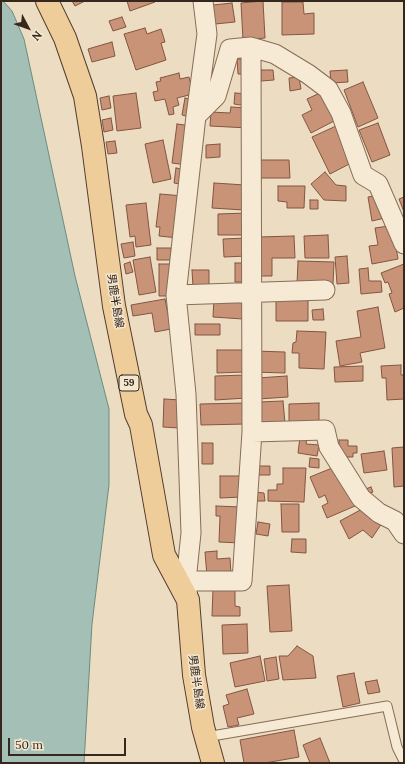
<!DOCTYPE html>
<html>
<head>
<meta charset="utf-8">
<style>
	body { margin:0 }
	#map { position:relative; width:405px; height:764px; overflow:hidden; background:#ecdcc1; font-family:Lora,serif }
	canvas { display:block }
	.frame { position:absolute; inset:0; border:2px solid #35271d; pointer-events:none }
	.north { position:absolute; left:8px; top:8px; width:40px; height:40px; -webkit-text-stroke:3px #f4e7d1; paint-order:stroke; rotate:131deg; font-size:11px; font-weight:700; line-height:16px; text-align:center; color:#35271d }
	.north::after { content:''; display:block; margin:auto; width:14px; height:18px; background:#35271d; clip-path:polygon(50% 0,100% 100%,50% 72%,0 100%) }
	.scale { position:absolute; left:8px; top:738px; width:118px; height:18px; box-sizing:border-box; border:2px solid #35271d; border-top:0; padding-left:5px; font-size:12px; line-height:14px; white-space:nowrap; color:#35271d; -webkit-text-stroke:3px #f4e7d1; paint-order:stroke }
</style>
</head>
<body>
<div id="map">
<canvas width="405" height="764"></canvas>
<div class="frame"></div>
<div class="north">N</div>
<div class="scale">50 m</div>
</div>
<script>
const context = document.querySelector('canvas').getContext('2d');
context.lineJoin = 'round';
function fillPath(path, color) { context.fillStyle = color; context.fill(path, 'evenodd'); }
const toPath = rows => new Path2D(rows.map(r => 'M' + r).join(''));
function trace(path, color, width, dash) { context.strokeStyle = color; context.lineWidth = width; context.lineCap = dash ? 'butt' : 'round'; context.setLineDash(dash || []); context.stroke(path); }
function drawText(font, color, halo, rows, align = 'center') {
  context.font = font + ' Lora,"Noto Sans JP",serif'; context.lineWidth = 3; context.setLineDash([]); context.textBaseline = 'middle'; context.strokeStyle = halo; context.fillStyle = color; for (const [text, x, y, turn = 0] of rows) {
    context.save(); context.translate(x, y); context.rotate((+turn || 0) * Math.PI / 180); context.textAlign = isNaN(turn) ? turn : align; if (halo) context.strokeText(text, 0, 0); context.fillText(text, 0, 0); context.restore();
  }
}
const water = toPath([
	[1,1,3,1,12,11,24,39,75,276,109,409,109,485,92,624,84,763,1,763,1,1]
]);
fillPath(water, '#a4bfb5');
trace(water, '#6b8c81', 1);
const building = toPath([
	[72,1,85,1,75,6,72,1],
	[127,1,155,1,155,2,130,11,127,1],
	[263,1,265,38,243,40,241,3,263,1],
	[282,2,303,2,304,14,314,13,314,34,282,35,282,2],
	[232,3,235,22,215,24,213,5,232,3],
	[122,17,126,27,113,31,109,21,122,17],
	[145,28,147,34,161,29,165,42,161,43,166,60,136,70,124,34,145,28],
	[112,42,115,56,92,62,88,49,112,42],
	[237,59,247,59,248,74,238,74,237,59],
	[261,70,273,70,274,80,261,81,261,70],
	[347,70,348,82,331,83,330,71,347,70],
	[179,73,180,79,189,77,193,94,177,98,179,105,173,107,174,114,169,115,165,99,155,101,153,92,158,91,156,82,161,81,160,78,179,73],
	[299,77,301,89,290,91,289,78,299,77],
	[363,82,378,118,358,127,344,90,363,82],
	[322,92,336,120,311,133,302,115,312,110,307,99,322,92],
	[136,93,141,128,117,131,113,96,136,93],
	[235,93,248,94,247,106,234,104,235,93],
	[109,96,111,108,102,110,100,98,109,96],
	[185,98,193,100,190,117,182,115,185,98],
	[231,107,249,108,248,128,210,126,211,112,230,113,231,107],
	[111,118,113,130,104,132,102,120,111,118],
	[378,123,390,155,372,162,359,130,378,123],
	[177,124,192,126,187,165,172,163,177,124],
	[336,126,353,162,330,174,312,137,336,126],
	[163,140,171,179,153,183,145,144,163,140],
	[115,141,117,153,108,154,106,142,115,141],
	[220,144,220,157,206,158,206,145,220,144],
	[260,160,289,160,290,178,260,178,260,160],
	[176,168,187,170,185,185,174,183,176,168],
	[325,172,336,185,346,186,346,201,324,200,311,184,325,172],
	[214,183,245,185,244,210,212,208,214,183],
	[278,186,305,186,304,208,287,208,287,202,278,201,278,186],
	[160,194,183,196,178,238,159,236,160,227,156,227,160,194],
	[381,195,385,218,372,221,368,197,381,195],
	[404,197,404,212,399,199,404,197],
	[310,200,318,200,318,209,310,209,310,200],
	[146,203,151,245,136,247,135,236,130,237,126,205,146,203],
	[247,213,248,235,218,235,218,214,247,213],
	[389,226,394,235,398,259,372,264,369,246,378,245,375,228,389,226],
	[328,235,329,258,305,258,304,236,328,235],
	[294,236,295,258,272,258,272,276,258,276,258,237,294,236],
	[246,238,247,256,224,257,223,239,246,238],
	[133,242,135,256,124,258,121,244,133,242],
	[157,248,171,248,172,260,157,260,157,248],
	[347,256,349,283,337,284,335,257,347,256],
	[150,257,156,292,139,295,133,260,150,257],
	[298,261,334,262,333,285,297,284,298,261],
	[130,262,133,272,126,274,124,264,130,262],
	[235,263,248,263,247,282,235,282,235,263],
	[159,264,175,264,174,296,159,296,159,264],
	[404,264,404,308,395,312,389,294,392,293,388,282,385,283,381,273,404,264],
	[368,268,369,281,381,281,382,292,361,294,359,269,368,268],
	[192,270,209,270,209,286,193,287,192,270],
	[214,298,244,299,243,319,213,317,214,298],
	[165,299,171,329,155,332,152,313,133,316,131,305,165,299],
	[308,299,308,321,276,321,276,300,308,299],
	[378,307,385,348,360,353,362,362,340,366,336,341,361,337,357,311,378,307],
	[323,309,324,320,313,320,312,310,323,309],
	[195,324,220,324,220,335,195,335,195,324],
	[297,331,326,332,324,369,299,368,299,353,292,353,293,343,296,342,297,331],
	[217,350,244,350,245,372,217,373,217,350],
	[254,351,285,352,285,373,253,372,254,351],
	[401,365,401,375,404,375,404,399,387,400,386,378,382,378,381,366,401,365],
	[363,366,363,381,335,382,334,367,363,366],
	[246,375,247,398,215,400,215,376,246,375],
	[287,376,288,397,258,399,257,378,287,376],
	[164,399,181,400,179,428,163,427,164,399],
	[283,401,285,423,260,425,259,402,283,401],
	[245,403,245,424,201,425,200,404,245,403],
	[319,403,319,422,289,423,289,404,319,403],
	[300,437,307,438,306,444,319,445,317,456,298,453,300,437],
	[339,440,348,440,348,446,357,446,357,453,353,453,353,457,339,457,339,440],
	[202,443,213,443,213,464,202,464,202,443],
	[404,447,404,486,394,487,392,448,404,447],
	[384,451,387,470,364,473,361,454,384,451],
	[310,458,319,459,319,468,309,467,310,458],
	[257,466,270,466,270,475,257,475,257,466],
	[337,466,355,506,327,518,322,506,328,503,325,495,319,498,310,477,337,466],
	[283,468,306,468,304,502,268,501,268,490,277,490,277,484,283,484,283,468],
	[220,476,241,476,242,497,220,498,220,476],
	[371,487,373,492,365,495,363,490,371,487],
	[255,492,264,493,265,501,254,501,255,492],
	[281,504,299,504,299,532,282,532,281,504],
	[216,506,241,507,240,543,219,542,220,516,216,516,216,506],
	[364,508,382,523,372,538,363,530,349,539,340,521,364,508],
	[258,522,270,524,268,536,256,534,258,522],
	[292,539,306,539,306,553,291,552,292,539],
	[217,551,217,559,230,558,231,574,207,576,205,552,217,551],
	[289,585,292,631,270,632,267,586,289,585],
	[213,589,235,589,235,606,240,607,240,616,212,616,213,589],
	[247,624,248,653,223,654,222,625,247,624],
	[297,646,313,656,316,678,283,680,279,656,288,656,297,646],
	[260,656,265,681,235,687,230,663,260,656],
	[276,657,279,679,267,681,264,659,276,657],
	[354,673,360,703,343,707,337,676,354,673],
	[377,680,380,692,368,694,365,682,377,680],
	[247,689,254,714,237,718,239,725,228,727,223,706,229,704,226,695,247,689],
	[294,730,299,757,265,763,244,763,240,740,294,730],
	[320,738,330,763,310,763,303,745,320,738]
]);
fillPath(building, '#c99378');
trace(building, '#835540', 1);
const service = toPath([
	[206,737,387,706,397,747,404,761]
]);
const minor = toPath([
	[251,47,252,432],
	[196,116,216,96,230,49,251,47,275,54,308,74,328,89,341,113,363,175,378,184,404,244],
	[176,295,325,290],
	[186,581,242,581,252,432,325,430,329,447,361,498,379,513,395,521,404,534],
	[188,600,186,581,191,533,186,394,176,295,196,116,207,34,203,1]
]);
const primary = toPath([
	[47,1,65,38,85,96,93,146,114,306,136,414,141,425,164,555,188,600,194,675,203,727,213,763]
]);
trace(service, '#856d59', 11);
trace(minor, '#856d59', 21);
trace(primary, '#533c2e', 24);
trace(service, '#f7ead4', 9);
trace(minor, '#f7ead4', 19);
trace(primary, '#efcd9a', 22);
for (const [x, y, w] of [
	[129,383,20]
]) { const box = new Path2D(); box.roundRect(x - w / 2, y - 8, w, 16, 3); context.fillStyle = '#f4e7d1'; context.fill(box); trace(box, '#35271d', 1); }
drawText('bold 10px', '#35271d', null, [
	["59",129,383]
]);
drawText('11px', '#35271d', '#f4e7d1', [
	["男鹿半島線",115,301,81],
	["男鹿半島線",196,682,82]
]);
</script>
</body>
</html>
